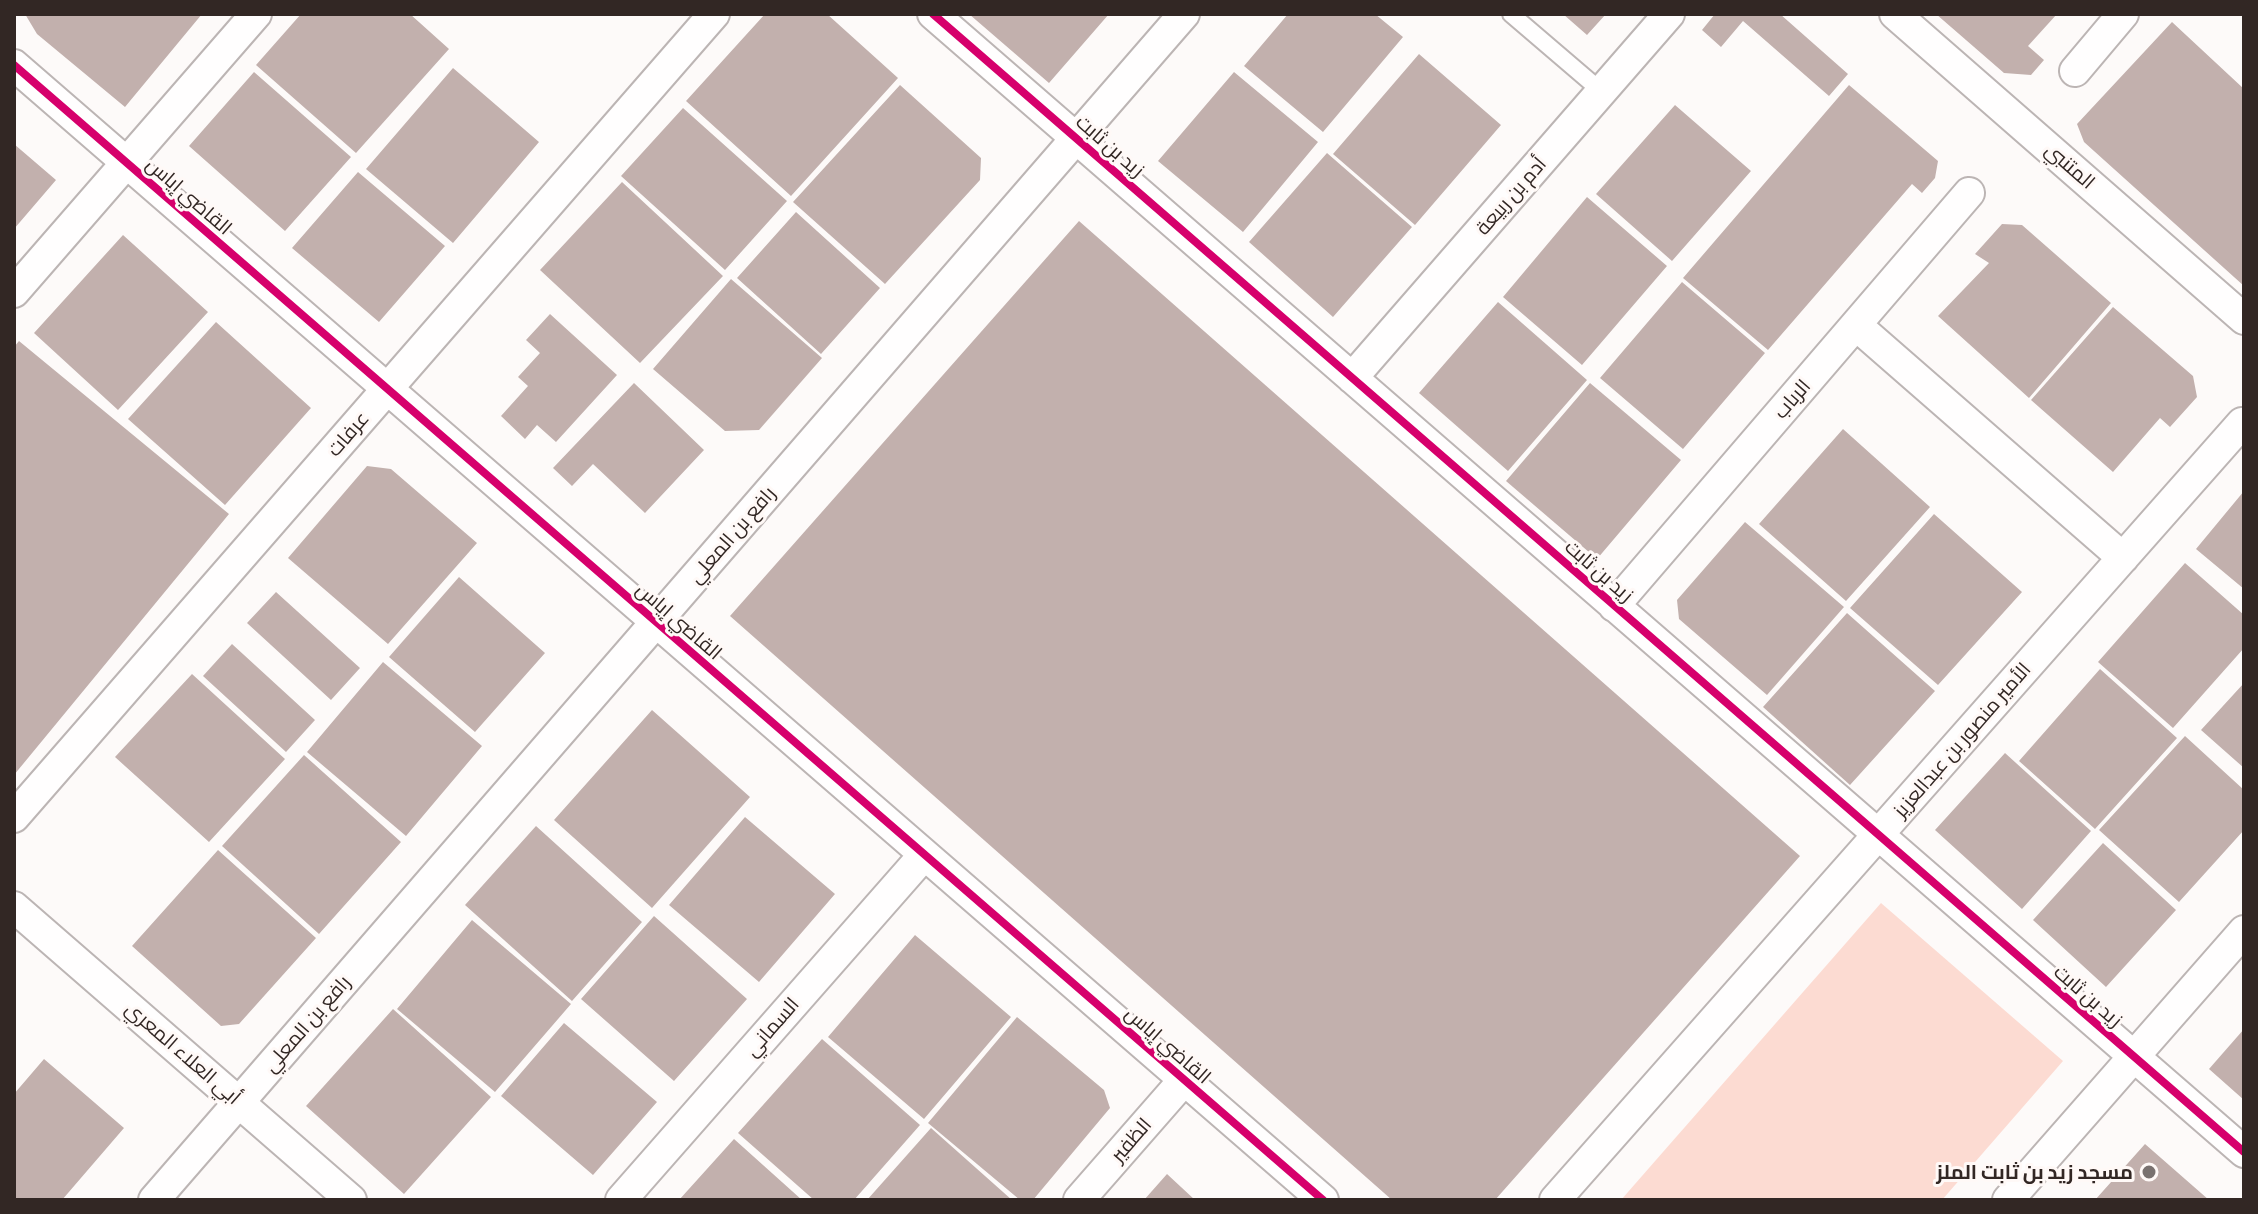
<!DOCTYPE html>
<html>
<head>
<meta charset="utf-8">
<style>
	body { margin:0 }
	#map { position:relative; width:2258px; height:1214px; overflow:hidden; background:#fdfaf9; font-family:Commissioner,sans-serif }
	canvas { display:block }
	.frame { position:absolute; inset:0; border:16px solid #322724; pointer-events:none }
</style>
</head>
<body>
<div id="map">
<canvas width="2258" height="1214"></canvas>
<div class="frame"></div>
</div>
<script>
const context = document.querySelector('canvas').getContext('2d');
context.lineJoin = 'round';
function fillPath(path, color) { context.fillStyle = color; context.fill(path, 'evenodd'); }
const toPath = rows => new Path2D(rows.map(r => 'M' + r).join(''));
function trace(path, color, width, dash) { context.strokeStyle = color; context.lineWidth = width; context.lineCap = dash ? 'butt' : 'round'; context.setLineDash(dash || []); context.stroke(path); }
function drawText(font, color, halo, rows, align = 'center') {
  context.font = font + ' Commissioner,Cairo,sans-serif'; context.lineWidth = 6; context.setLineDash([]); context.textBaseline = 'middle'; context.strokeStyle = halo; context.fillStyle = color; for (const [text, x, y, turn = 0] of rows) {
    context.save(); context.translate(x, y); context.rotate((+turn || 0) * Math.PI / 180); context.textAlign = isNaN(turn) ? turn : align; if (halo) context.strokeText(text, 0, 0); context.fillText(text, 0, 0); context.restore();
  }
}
fillPath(toPath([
	[1881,903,2063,1061,1942,1200,1621,1200]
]), '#fcdbd2');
fillPath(toPath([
	[25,14,202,14,125,107,37,34],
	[301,14,410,14,449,49,356,153,256,65],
	[765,14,827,14,898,78,791,196,686,101],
	[969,14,1109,14,1049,83],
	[1288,14,1375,14,1403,37,1323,132,1244,66],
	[1563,14,1606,14,1587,35],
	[1715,14,1780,14,1848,74,1829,96,1743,21,1721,47,1702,30],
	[1936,14,2057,14,2028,46,2044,60,2031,75,2004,73],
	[2172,22,2244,89,2244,286,2084,142,2077,124],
	[1419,54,1501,125,1415,225,1333,154],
	[453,68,539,142,453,243,366,169],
	[254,72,351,157,285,231,189,146],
	[1234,72,1318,142,1243,232,1158,161],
	[900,85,981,158,980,180,885,284,793,202],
	[1849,85,1938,161,1935,178,1922,193,1912,184,1768,350,1683,278],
	[1675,105,1751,171,1672,261,1596,194],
	[683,108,787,201,725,270,621,176],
	[14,144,56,180,14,229],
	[1327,153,1412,227,1333,317,1249,242],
	[358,172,445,246,379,322,292,248],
	[622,182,723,276,640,363,540,270],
	[1587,197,1667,266,1582,365,1503,297],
	[796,212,880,288,821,354,737,278],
	[1079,221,1800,856,1495,1200,1392,1200,730,616],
	[2002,224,2022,225,2111,303,2029,398,1938,316,1989,263,1975,254],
	[123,235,208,312,118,410,34,333],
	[731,279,822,358,759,430,725,431,653,369],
	[1682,282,1765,353,1683,449,1600,378],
	[1498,302,1587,380,1508,471,1419,393],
	[2113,307,2193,376,2197,397,2170,427,2160,418,2113,472,2031,400],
	[550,314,617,375,556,442,537,425,525,439,501,416,528,386,518,377,540,353,526,340],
	[216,322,311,408,225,505,128,419],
	[19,341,229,514,14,775,14,347],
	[634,383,704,450,645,513,593,464,572,486,553,468],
	[1590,383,1681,460,1597,559,1506,481],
	[1843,429,1930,507,1846,601,1759,524],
	[367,466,391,469,477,543,388,644,288,558],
	[2244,491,2244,589,2196,549],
	[1934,514,2022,592,1938,685,1850,608],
	[1745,522,1844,607,1767,695,1679,619,1677,600],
	[2185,563,2244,615,2244,648,2173,728,2098,662],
	[459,577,545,653,475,732,389,657],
	[276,592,360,668,331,700,247,623],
	[1847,613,1935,691,1850,785,1763,707],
	[232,644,315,720,286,752,203,676],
	[383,662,482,746,406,836,307,752],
	[2100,669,2177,738,2095,829,2019,761],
	[192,674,285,759,209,842,115,757],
	[2244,683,2244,768,2201,730],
	[652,710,750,797,652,908,554,820],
	[2185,736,2244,790,2244,830,2179,902,2099,830],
	[2005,753,2091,831,2022,909,1935,830],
	[304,755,401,842,319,934,222,846],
	[745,817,835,894,759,982,669,905],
	[536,826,642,922,572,1001,465,905],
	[2103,843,2176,910,2106,987,2033,920],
	[218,850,316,938,239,1024,221,1026,132,946],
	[654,916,747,999,674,1081,581,999],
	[472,920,571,1004,495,1092,397,1009],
	[915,935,1011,1017,924,1119,828,1037],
	[393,1009,491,1097,404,1194,306,1106],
	[1017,1017,1104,1090,1110,1108,1033,1200,1020,1200,928,1123],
	[564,1023,657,1102,593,1175,501,1096],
	[2244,1029,2244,1100,2209,1069],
	[822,1039,920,1125,854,1200,814,1200,738,1133],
	[44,1059,124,1128,62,1200,14,1200,14,1094],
	[931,1128,1012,1200,867,1200],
	[734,1139,802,1200,679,1200],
	[2145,1144,2209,1200,2095,1200],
	[1167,1174,1195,1200,1144,1200]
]), '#c2b0ad');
const service = toPath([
	[1511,14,1601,91]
]);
const minor = toPath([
	[933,14,2244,1152],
	[1895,14,2244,319],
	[14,65,1323,1200],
	[2075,71,2123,14],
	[14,292,256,14],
	[1856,325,2123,558],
	[1352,378,1669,14],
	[1614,606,1969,193],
	[14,817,714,14],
	[14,907,351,1200],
	[154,1200,1184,14],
	[621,1200,924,855],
	[1079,1200,1184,1080],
	[1555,1200,2242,423],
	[2008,1200,2244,931]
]);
trace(service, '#bcb5b4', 20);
trace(minor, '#bcb5b4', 34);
trace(service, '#fffefe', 16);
trace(minor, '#fffefe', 30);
trace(toPath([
	[933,14,2244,1152],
	[14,65,1323,1200]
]), '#d6006c', 8);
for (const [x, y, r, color] of [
	[2149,1172,8,"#79716f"]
]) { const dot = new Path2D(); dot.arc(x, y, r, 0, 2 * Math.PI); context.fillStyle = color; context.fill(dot); trace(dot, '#fff9f7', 3); }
drawText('20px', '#322724', '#fff9f7', [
	["زيد بن ثابت",1110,146,41],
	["المتنبي",2070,166,41],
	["القاضي إياس",189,196,41],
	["أدم بن ربيعة",1511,196,-49],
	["الرباب",1792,399,-49],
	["عرفات",348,434,-49],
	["رافع بن المعلي",732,535,-49],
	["زيد بن ثابت",1599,571,41],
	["القاضي إياس",679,621,41],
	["الأمير منصور بن عبدالعزيز",1962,740,-49],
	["زيد بن ثابت",2088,996,41],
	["رافع بن المعلي",307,1024,-49],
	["السماني",772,1027,-49],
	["القاضي إياس",1168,1045,41],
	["أبي العلاء المعري",183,1053,41],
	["الظفير",1131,1140,-49]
]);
drawText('bold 20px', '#322724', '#fff9f7', [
	["مسجد زيد بن ثابت الملز",2133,1172]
], 'right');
</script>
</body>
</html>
